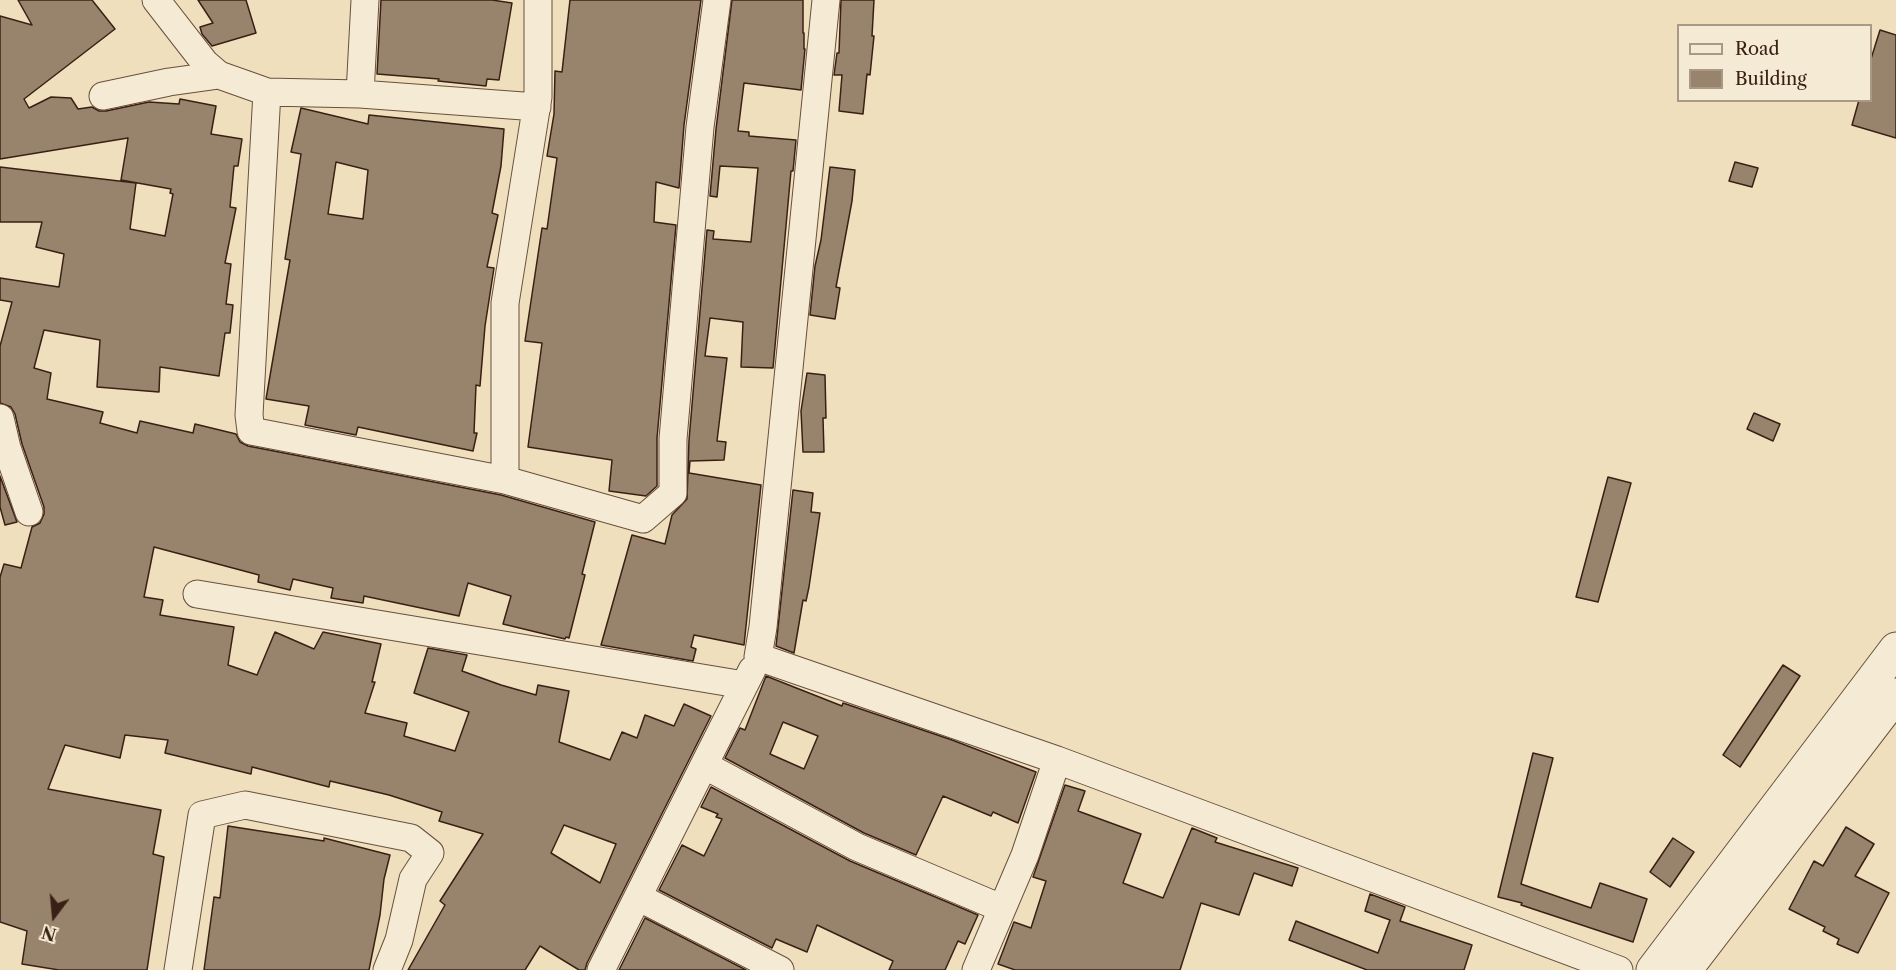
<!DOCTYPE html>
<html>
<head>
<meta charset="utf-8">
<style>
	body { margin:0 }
	#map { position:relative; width:1896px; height:970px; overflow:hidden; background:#efdfbd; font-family:"Libre Caslon Text",serif }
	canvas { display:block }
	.legend { position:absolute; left:1677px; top:24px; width:195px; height:78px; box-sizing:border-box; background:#f5ead4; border:2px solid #aa9987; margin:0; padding:8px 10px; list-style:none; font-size:18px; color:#3a2014 }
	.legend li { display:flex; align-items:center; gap:12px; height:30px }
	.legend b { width:30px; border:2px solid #aa9987 }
	.north { position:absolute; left:24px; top:886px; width:60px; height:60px; -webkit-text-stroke:4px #f5ead4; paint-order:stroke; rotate:196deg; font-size:16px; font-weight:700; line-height:24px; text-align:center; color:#3a2014 }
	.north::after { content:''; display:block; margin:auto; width:21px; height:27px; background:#3a2014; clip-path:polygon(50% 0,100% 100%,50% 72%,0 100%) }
</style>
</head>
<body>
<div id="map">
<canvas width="1896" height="970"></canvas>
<ul class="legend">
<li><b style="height:8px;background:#f5ead4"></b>Road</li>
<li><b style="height:16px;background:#98836c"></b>Building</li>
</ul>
<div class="north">N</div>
</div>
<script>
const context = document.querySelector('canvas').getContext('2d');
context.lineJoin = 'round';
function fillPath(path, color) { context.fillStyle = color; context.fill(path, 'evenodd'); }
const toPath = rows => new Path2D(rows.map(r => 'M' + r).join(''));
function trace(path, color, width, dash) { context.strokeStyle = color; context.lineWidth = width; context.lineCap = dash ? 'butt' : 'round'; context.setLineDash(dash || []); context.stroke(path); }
const building = toPath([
	[18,0,92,0,115,29,24,99,29,108,51,97,71,98,78,109,92,107,99,111,106,111,149,102,179,104,180,99,216,106,211,134,242,139,238,166,234,166,230,207,236,208,225,263,231,264,226,304,233,305,230,333,225,333,219,376,160,367,159,392,97,387,100,340,44,330,34,368,51,373,47,399,103,412,100,423,137,433,140,421,193,433,195,424,236,434,240,442,248,446,501,495,595,522,582,574,585,575,569,638,566,637,565,639,503,624,511,596,468,583,459,616,364,596,363,603,331,598,333,588,293,579,290,590,258,582,259,575,154,547,144,597,163,600,160,615,234,627,228,665,257,675,275,632,314,649,323,632,381,644,372,682,375,682,365,713,407,723,404,736,455,751,469,712,414,693,428,648,467,655,462,671,501,685,536,695,538,685,569,691,559,742,610,760,622,732,637,738,645,715,674,726,684,704,711,716,587,963,585,970,579,970,540,946,525,970,408,970,445,905,440,901,483,834,439,821,442,812,389,795,330,781,329,787,252,767,251,774,165,753,168,740,125,735,120,758,65,745,48,789,161,810,153,854,164,857,147,970,59,970,22,964,27,931,0,922,0,577,4,564,21,568,32,527,40,523,44,514,44,507,22,444,15,414,11,407,0,403,0,346,12,302,0,300,0,278,59,287,64,254,36,247,42,222,0,222,0,167,136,183,130,229,165,236,173,194,170,193,171,189,121,180,128,138,0,159,0,16,32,25,18,0],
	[564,825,616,844,600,883,551,853,564,825],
	[198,0,246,0,256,33,212,46,202,34,200,27,213,23,198,0],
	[381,0,492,0,512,3,499,80,487,79,486,86,438,81,439,79,377,74,381,0],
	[570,0,701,0,684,125,679,188,656,182,654,222,676,225,657,438,657,486,646,496,609,491,612,460,528,447,542,343,525,341,542,228,547,229,557,158,547,156,554,114,555,71,562,72,570,0],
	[732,0,803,0,803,33,804,33,804,49,805,49,801,90,744,83,738,131,749,132,749,136,796,140,793,171,791,171,773,368,741,367,743,322,710,318,705,356,727,358,717,441,726,442,724,460,690,461,689,473,761,485,744,645,694,635,691,647,696,649,693,661,601,645,632,535,665,544,672,515,687,499,689,440,707,230,714,231,713,239,751,242,758,168,720,166,717,197,710,196,716,129,732,0],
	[841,0,874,0,872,36,874,36,870,75,867,74,863,114,839,111,842,75,834,75,837,53,839,53,841,0],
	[1880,30,1896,35,1896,138,1852,125,1859,100,1870,100,1870,62,1880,30],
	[301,108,368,124,369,115,504,129,501,166,492,213,498,215,487,267,494,268,485,326,480,386,476,385,474,433,477,433,473,451,358,427,356,435,305,425,309,406,266,399,290,260,285,259,301,154,291,152,301,108],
	[336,162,368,170,363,219,328,214,336,162],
	[1735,162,1758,168,1752,187,1729,181,1735,162],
	[830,167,855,170,852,201,836,287,840,288,835,319,810,315,815,266,821,240,830,167],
	[807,373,825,375,826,418,823,418,824,452,803,452,801,411,807,373],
	[1754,413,1780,424,1773,441,1747,429,1754,413],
	[0,476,17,522,5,525,0,507,0,476],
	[1608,477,1631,483,1598,602,1576,597,1608,477],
	[793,490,813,493,811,512,820,513,809,587,806,601,803,600,794,653,776,646,793,490],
	[1783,665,1800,676,1740,767,1723,755,1783,665],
	[766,676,842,706,843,703,952,740,1036,772,1018,823,993,812,991,816,943,796,916,855,864,833,725,758,740,728,745,730,766,676],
	[783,722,818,736,804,769,770,754,783,722],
	[1533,753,1553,758,1521,884,1591,908,1600,883,1647,899,1633,942,1521,905,1522,903,1498,897,1533,753],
	[1065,785,1085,791,1078,811,1141,834,1123,883,1163,898,1192,828,1217,838,1215,842,1298,868,1292,886,1254,873,1239,915,1201,903,1180,970,1015,970,998,964,1014,922,1031,928,1046,881,1033,877,1065,785],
	[711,787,850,861,978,915,965,944,958,941,945,970,889,970,893,961,817,925,807,952,776,939,772,948,659,890,682,845,704,856,722,819,716,817,718,814,701,807,711,787],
	[228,826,324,841,324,838,390,855,384,879,380,915,369,970,204,970,214,897,220,898,228,826],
	[1846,827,1874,844,1855,876,1889,893,1858,953,1837,944,1839,939,1823,931,1825,927,1789,909,1814,861,1823,866,1846,827],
	[1673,838,1694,852,1670,887,1650,872,1673,838],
	[1370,894,1405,907,1400,921,1472,945,1464,970,1367,970,1289,940,1296,921,1378,953,1390,920,1365,911,1370,894],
	[645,918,746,970,619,970,645,918]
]);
fillPath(building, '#98836c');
trace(building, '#3a2014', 1.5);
const minor = toPath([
	[156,0,205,63,219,75,267,92,360,94,537,107],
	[826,0,763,627,758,657,1057,760,1619,970],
	[267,92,249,415,251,431,505,480,643,519,673,493,673,439,700,127,717,0],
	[360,94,365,0],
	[103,96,169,82,219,75],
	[0,418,7,448,29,512],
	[505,480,505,303,538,97,538,0],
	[197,594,744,685],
	[752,670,704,765,857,847,1001,908],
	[638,897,780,970],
	[178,970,202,815,245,805,411,838,430,853,413,879,399,940,387,970],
	[601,970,704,765],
	[976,970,1025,855,1057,760]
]);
const tertiary = toPath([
	[1653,970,1896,649],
	[1685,970,1896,695]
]);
trace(minor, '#67503e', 29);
trace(tertiary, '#67503e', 35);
trace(minor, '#f5ead4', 27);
trace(tertiary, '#f5ead4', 33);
</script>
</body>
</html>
